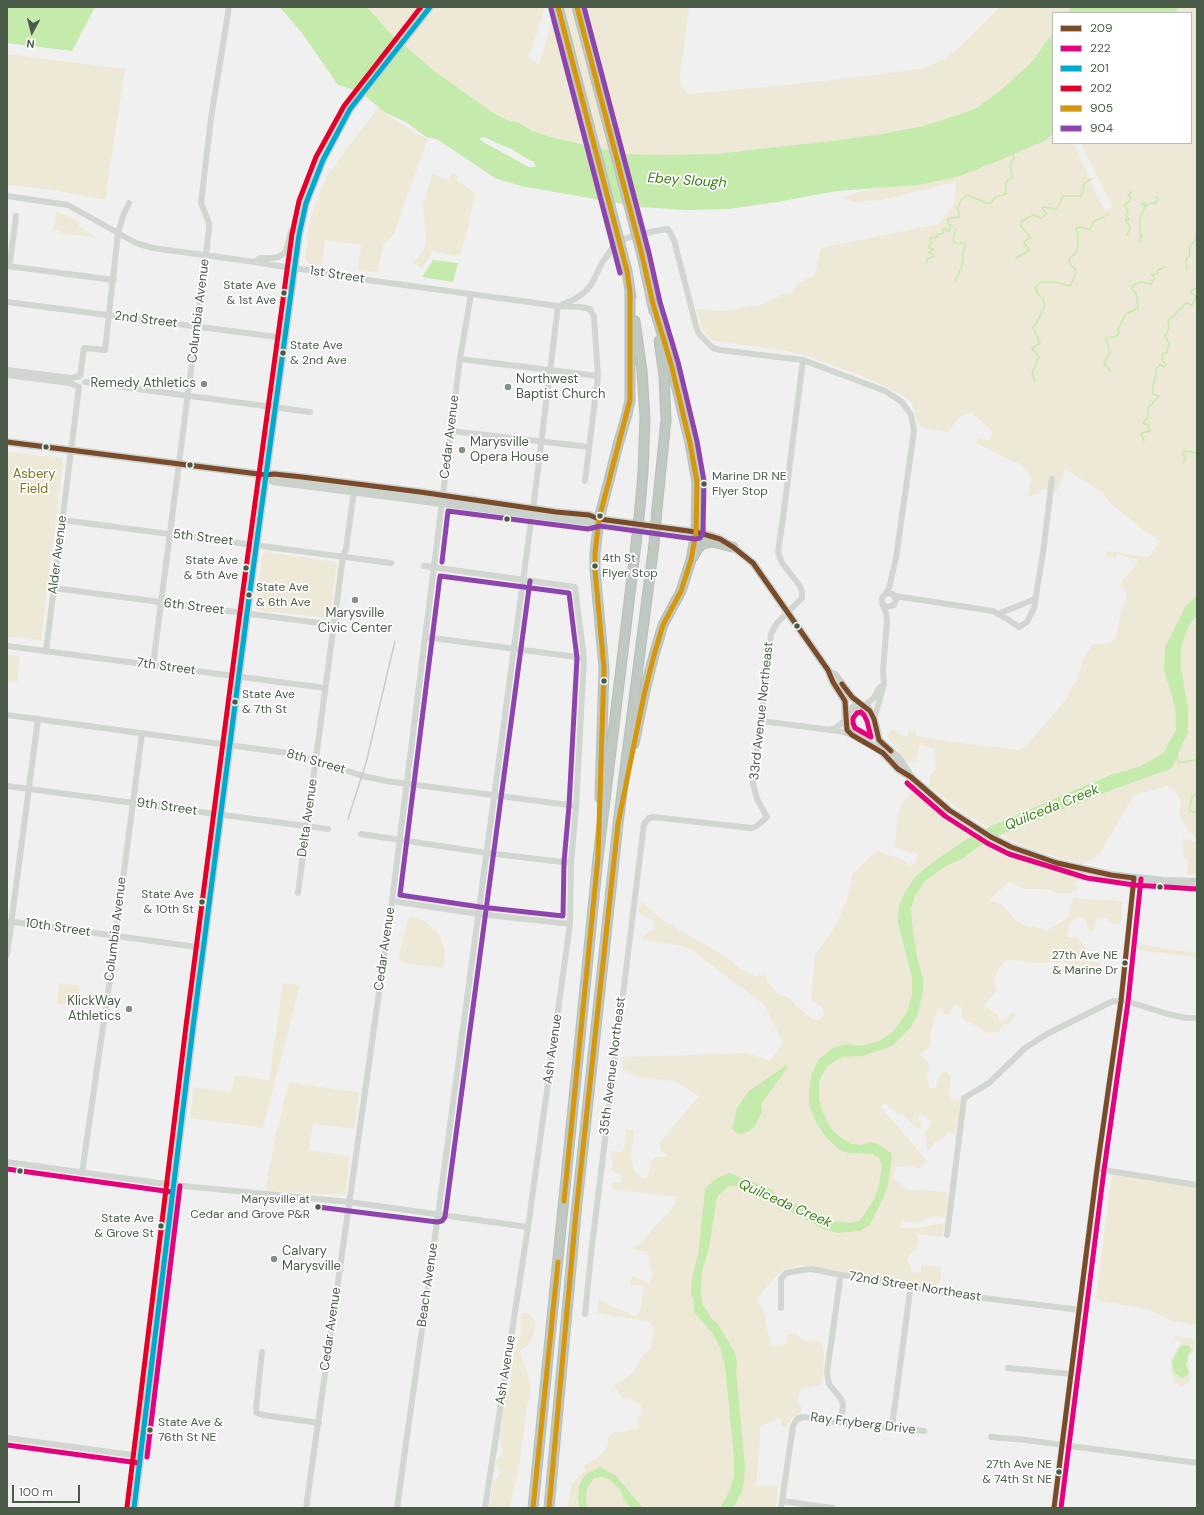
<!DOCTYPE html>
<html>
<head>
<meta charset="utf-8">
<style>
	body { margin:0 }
	#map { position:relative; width:1204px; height:1515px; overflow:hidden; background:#f0f0f1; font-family:"DM Sans",sans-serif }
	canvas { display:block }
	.frame { position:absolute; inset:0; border:8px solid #4a5c48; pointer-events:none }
	.legend { position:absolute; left:1052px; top:12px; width:140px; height:132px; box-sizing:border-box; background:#fff; border:1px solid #b7beb6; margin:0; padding:5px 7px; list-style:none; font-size:12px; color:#4a5c48 }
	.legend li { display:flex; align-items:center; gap:8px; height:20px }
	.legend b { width:20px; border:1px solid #b7beb6 }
	.north { position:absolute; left:12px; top:12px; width:40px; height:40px; -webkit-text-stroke:3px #fff; paint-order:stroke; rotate:187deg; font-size:11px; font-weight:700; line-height:16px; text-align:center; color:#4a5c48 }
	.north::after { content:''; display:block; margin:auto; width:14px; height:18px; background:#4a5c48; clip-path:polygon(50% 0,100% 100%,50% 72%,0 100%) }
	.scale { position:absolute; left:12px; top:1485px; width:68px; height:18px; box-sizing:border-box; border:2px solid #4a5c48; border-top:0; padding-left:5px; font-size:12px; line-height:14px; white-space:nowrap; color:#4a5c48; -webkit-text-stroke:3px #fff; paint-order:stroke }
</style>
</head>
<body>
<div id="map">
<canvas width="1204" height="1515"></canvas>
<div class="frame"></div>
<ul class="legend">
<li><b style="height:5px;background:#7a4b2a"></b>209</li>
<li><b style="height:5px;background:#e5007d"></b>222</li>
<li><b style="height:5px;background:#00a9ce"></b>201</li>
<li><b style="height:5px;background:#e4002b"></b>202</li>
<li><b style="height:5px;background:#d4970e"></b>905</li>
<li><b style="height:5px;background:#8e44ad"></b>904</li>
</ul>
<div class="north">N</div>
<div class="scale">100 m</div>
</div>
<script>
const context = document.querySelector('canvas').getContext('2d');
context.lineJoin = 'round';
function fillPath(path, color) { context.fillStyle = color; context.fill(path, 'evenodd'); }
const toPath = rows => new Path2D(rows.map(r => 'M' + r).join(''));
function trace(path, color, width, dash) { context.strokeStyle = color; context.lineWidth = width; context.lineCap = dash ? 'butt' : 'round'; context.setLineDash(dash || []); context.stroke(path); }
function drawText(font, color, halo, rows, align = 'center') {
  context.font = font + ' "DM Sans",sans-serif'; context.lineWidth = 3.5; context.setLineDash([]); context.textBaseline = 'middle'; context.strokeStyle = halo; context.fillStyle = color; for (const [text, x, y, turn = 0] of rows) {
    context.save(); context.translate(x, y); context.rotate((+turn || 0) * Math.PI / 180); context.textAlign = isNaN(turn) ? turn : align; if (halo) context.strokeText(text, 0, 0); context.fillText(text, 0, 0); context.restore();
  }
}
fillPath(toPath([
	[367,7,545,7,529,58,539,64,556,7,689,7,680,77,681,85,688,94,797,84,898,72,925,68,936,63,953,53,1000,7,1101,7,1096,13,1053,13,1053,60,966,117,874,139,650,161,559,143,519,123,505,119,489,110,433,70,389,32],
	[1157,7,1197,7,1197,595,1185,607,1164,670,1175,707,1176,730,1163,753,1141,766,1110,775,989,827,964,813,929,786,931,773,936,770,935,749,920,745,915,761,908,763,898,756,899,751,887,736,893,729,897,733,907,737,909,731,915,731,916,736,967,744,1018,750,1025,747,1068,697,1068,693,1078,678,1084,656,1093,644,1104,644,1115,640,1122,609,1127,597,1125,590,1121,586,1122,581,1133,568,1138,560,1117,554,1116,559,1106,555,1106,551,1149,557,1160,541,1138,526,1110,503,1102,492,1065,469,1057,492,1043,489,1039,493,1027,497,1031,481,1029,473,1019,464,976,443,978,438,990,440,992,430,971,413,959,417,948,432,920,427,911,402,902,395,872,380,806,355,786,351,714,341,703,331,696,309,722,311,760,305,784,294,792,294,798,283,815,275,820,248,939,224,954,203,956,182,882,200,854,202,841,198,862,191,903,185,1053,136,1053,143,1071,143,1076,147,1098,199,1106,211,1112,207,1080,143,1191,143,1191,13,1152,13],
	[7,54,125,69,105,200,48,189,7,185],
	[379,107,392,118,417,134,428,139,404,204,395,233,383,246,378,272,358,270,361,245,325,240,322,265,310,264,305,259,308,239,306,238,312,214,320,191,331,168,333,169,345,151],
	[452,173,458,176,457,181,476,193,461,254,454,256,433,251,422,269,413,263,423,251,426,240,423,204,433,174,448,180],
	[56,211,75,219,79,222,79,226,96,238,61,233,61,231,53,230],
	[7,452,61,458,63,463,41,640,7,636],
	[265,552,337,562,330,618,258,610,255,605,262,556],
	[1197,615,1197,840,1187,828,1179,814,1181,801,1175,790,1167,786,1134,795,1099,855,1082,864,1034,850,1010,840,1002,834,1120,787,1153,775,1188,707,1181,668,1181,647,1189,625],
	[7,654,20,656,17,682,7,681],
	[912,792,916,793,949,819,969,832,1004,851,1049,870,1083,877,1074,883,1079,890,1069,893,1060,893,1044,889,1023,889,1009,882,989,900,1001,904,1007,909,1014,919,1024,925,1047,930,1057,925,1068,917,1073,898,1111,900,1122,902,1122,919,1119,924,1111,923,1106,918,1096,919,1093,932,1089,931,1085,918,1078,917,1072,921,1069,926,1067,937,1078,937,1088,952,1087,961,1100,963,1100,968,1094,971,1064,962,1038,963,1014,960,1006,960,996,972,994,982,997,991,984,1005,998,1015,1000,1021,1007,1019,1011,1012,1018,1015,1009,1023,1002,1025,999,1032,985,1033,982,1029,962,1019,962,1007,954,1005,948,1015,944,1014,940,1007,934,1018,931,1031,930,1038,932,1045,920,1054,928,1062,929,1069,926,1075,930,1088,936,1088,941,1074,946,1071,951,1077,949,1094,950,1101,960,1099,957,1130,954,1134,949,1133,942,1139,935,1142,931,1149,927,1150,925,1132,932,1122,921,1113,918,1119,921,1124,920,1129,916,1128,903,1114,898,1114,890,1108,886,1103,880,1106,919,1151,919,1154,923,1155,927,1161,920,1168,913,1166,896,1167,893,1178,906,1189,948,1192,947,1210,943,1217,931,1216,918,1223,901,1221,900,1228,916,1228,945,1223,942,1237,918,1234,917,1236,919,1243,907,1259,913,1273,921,1272,921,1265,941,1267,941,1279,935,1288,908,1283,883,1275,857,1274,800,1265,782,1270,757,1298,765,1315,768,1334,773,1346,785,1345,788,1335,796,1334,802,1340,822,1342,824,1352,823,1379,820,1385,801,1389,797,1402,802,1408,801,1414,792,1418,786,1428,782,1426,780,1418,760,1427,760,1441,756,1486,778,1486,776,1508,567,1508,572,1484,585,1471,584,1465,594,1460,607,1449,609,1435,611,1434,638,1428,637,1418,641,1415,641,1406,633,1399,622,1398,614,1386,633,1373,643,1355,650,1349,654,1330,650,1322,597,1313,599,1298,609,1306,627,1312,633,1316,638,1314,641,1306,644,1286,631,1285,630,1282,633,1275,649,1284,653,1275,649,1263,648,1252,632,1249,632,1248,641,1243,656,1225,668,1213,676,1202,677,1197,612,1189,612,1183,621,1183,622,1176,611,1170,613,1163,610,1157,612,1151,622,1152,624,1149,626,1129,634,1130,631,1155,634,1171,642,1178,647,1178,651,1161,657,1157,668,1156,660,1150,660,1142,699,1096,674,1081,639,1077,621,1069,623,1057,747,1053,770,1061,783,1043,764,1005,689,948,678,945,641,940,645,935,655,928,654,921,639,913,640,902,646,905,661,919,728,958,739,968,755,976,766,974,767,981,777,993,790,998,795,1005,812,1019,819,1020,824,1015,822,1007,811,1000,815,955,836,925,848,897,853,873,877,851,901,859,911,866,915,863,918,854,895,848,897,818,902,804],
	[1183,838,1197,842,1197,875,1187,875,1188,859,1184,859],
	[409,916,423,920,437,932,442,941,444,950,445,957,444,965,442,968,401,962,398,957],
	[1133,944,1197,953,1197,958,1132,949],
	[59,983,80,986,77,1006,57,1003],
	[283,983,300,985,263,1128,190,1118,194,1087,231,1092,235,1075,269,1080],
	[289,1082,359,1093,354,1129,313,1123,309,1150,350,1156,345,1195,265,1191,277,1130],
	[1112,1174,1197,1187,1197,1325,1172,1321,1151,1310,1096,1300],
	[522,1313,527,1313,536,1321,533,1336,529,1345,519,1351,527,1370,531,1389,527,1408,520,1461,510,1508,489,1508,493,1481,498,1477,500,1470,495,1462,501,1455,503,1448,499,1439,503,1410,506,1388,510,1388,513,1357,521,1333,520,1316],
	[1174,1336,1193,1339,1195,1342,1194,1351,1189,1355,1188,1361,1191,1374,1190,1381,1185,1385,1181,1386,1175,1383,1171,1369,1171,1359,1181,1342,1174,1339]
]), '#eee9d6');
fillPath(toPath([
	[7,7,95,7,72,51,7,43],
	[280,7,367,7,389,32,433,70,489,110,505,119,519,123,533,131,550,137,624,154,657,155,717,154,839,140,882,134,923,126,946,119,975,109,1001,90,1030,64,1053,33,1053,134,1046,140,998,161,957,177,918,185,837,191,777,202,729,209,687,210,640,207,521,186,495,178,437,139,426,137,406,122,386,113,360,92,338,85,302,33],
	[1071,7,1180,7,1174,13,1067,13],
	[433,260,458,263,453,282,422,277],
	[1197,595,1197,615,1189,625,1181,647,1181,668,1188,707,1188,732,1172,768,1120,787,1002,834,978,847,962,859,946,866,926,880,915,896,911,908,913,933,918,961,923,979,923,993,917,1016,910,1028,892,1046,863,1056,842,1057,827,1066,819,1081,819,1100,824,1115,832,1130,843,1139,852,1144,861,1145,871,1142,878,1144,891,1153,892,1158,887,1190,870,1225,860,1231,838,1233,826,1230,767,1200,754,1197,740,1186,728,1186,718,1196,716,1202,709,1248,702,1272,701,1296,703,1305,711,1318,717,1323,734,1351,737,1362,736,1372,745,1466,744,1481,742,1492,733,1508,720,1508,729,1492,734,1477,734,1457,725,1366,720,1347,713,1334,694,1312,694,1300,691,1294,692,1277,699,1250,705,1188,717,1178,729,1173,771,1189,775,1194,787,1201,802,1206,833,1221,850,1223,859,1221,865,1214,874,1199,879,1186,882,1165,879,1158,872,1154,847,1153,838,1149,826,1137,816,1122,809,1104,809,1091,812,1073,819,1059,833,1048,846,1044,861,1046,879,1041,893,1032,907,1012,912,995,912,978,898,923,899,907,904,894,915,877,933,862,967,839,989,827,1110,775,1141,766,1163,753,1176,730,1175,707,1164,670,1165,647,1185,607],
	[787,1065,786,1070,761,1104,762,1111,755,1126,751,1130,742,1134,736,1133,732,1129,737,1108,749,1091],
	[1184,1345,1188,1345,1192,1350,1189,1353,1186,1365,1189,1373,1184,1378,1180,1377,1174,1372,1172,1361,1180,1347],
	[600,1467,615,1475,643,1508,631,1508,623,1499,622,1492,609,1479,602,1477,594,1478,587,1488,586,1498,587,1508,580,1508,578,1499,579,1486,583,1478,588,1473]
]), '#c4eaac');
fillPath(toPath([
	[484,137,513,150,533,162,536,167,529,167,483,142,479,138]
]), '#f0f0f1');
trace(toPath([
	[1197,230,1197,231],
	[1127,235,1130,229,1129,225,1126,222,1126,219,1127,221,1129,219,1126,215,1128,210,1125,207,1125,204,1130,201,1131,198,1128,195,1130,194,1131,190],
	[1139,242,1140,240,1140,237,1142,237,1140,232,1140,219,1145,206,1142,204,1145,203,1147,206,1151,203,1155,204,1158,199,1156,197],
	[1016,258,1028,251,1028,248,1024,243,1025,241,1030,238,1029,235,1021,226,1022,221,1033,215,1041,218,1047,214,1042,208,1044,207,1056,209,1059,206,1063,196,1081,196,1085,182,1092,179],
	[926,264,928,258,934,257,933,254,929,253,931,250,933,250,933,249,929,248,929,245,932,243,930,241,931,238,937,237,938,234,943,234,943,229,946,229,948,231,950,230,949,224],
	[1187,270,1186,260,1189,256,1190,246,1195,241,1195,237,1197,235],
	[955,281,961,269,963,259,963,252,966,247,964,243,954,243,953,238,956,229,949,224,948,220,950,218,959,217,959,212,957,209,961,200,967,195,987,203,991,203,995,197,1006,194,1006,182,1012,177,1010,166,1014,158,1013,153],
	[1110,371,1104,363,1110,353,1106,339,1109,337,1116,337,1119,333,1118,329,1126,314,1138,308,1136,293,1132,289,1133,285,1141,282,1151,284,1155,278,1151,274,1157,274,1158,270,1166,267],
	[1035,382,1032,374,1039,357,1032,348,1040,343,1033,327,1036,324,1045,306,1043,299,1037,293,1036,287,1041,282,1054,282,1070,286,1076,273,1075,269,1069,263,1070,258,1075,254,1078,247,1078,238,1076,229,1079,227,1090,229,1094,221,1104,217,1108,214],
	[1144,441,1141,433,1150,431,1148,425,1143,423,1148,417,1148,408,1159,396,1153,394,1153,387,1156,375,1156,369,1160,365,1165,367,1166,364,1162,361,1163,354,1167,352,1169,343,1165,336,1169,328,1168,321,1186,303,1192,305,1196,297,1190,292,1195,288,1197,291],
	[1183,463,1186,457,1183,455,1184,451,1197,453],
	[1177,756,1178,762,1185,762,1194,760,1197,763],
	[1197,792,1192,797,1189,810,1194,812,1197,812]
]), '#c4eaac', 1.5);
const highway = toPath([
	[642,255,654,311],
	[627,271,631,297],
	[635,321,642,371,645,418,643,472,640,507],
	[657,509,666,420,664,376,659,341],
	[693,557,698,548,703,544,712,542,733,547],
	[634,744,644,695,654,655,663,625,681,591,691,560,696,532,697,482,690,443,671,364,653,304],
	[600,798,604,668,595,570,595,553,599,519,618,445,627,414,630,400,630,292],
	[533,1508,598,858,636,544],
	[549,1508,576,1213,618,824,654,544]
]);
trace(highway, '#b6beb6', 11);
trace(toPath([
	[7,196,68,205,136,243,153,248,255,262,285,267,351,276,360,279,558,306,580,307,590,309,594,317,598,376,585,481],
	[255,262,260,258,272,258,278,257,282,255,286,251,291,231,301,225],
	[7,266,114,280],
	[7,267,10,262,16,216],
	[7,302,285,338],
	[561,305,575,299,585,292,591,285,602,263,613,247,627,238,655,231,668,229,674,240,696,326,699,334,713,348,720,350,803,360,885,391,902,402,911,415,914,431,896,558,889,588,886,593],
	[460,359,598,376],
	[7,370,71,378,80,376],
	[7,375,70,383,79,387],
	[80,376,84,348,105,350,118,233,123,216,129,203],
	[85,382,310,412],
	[451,431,589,447],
	[533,509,558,306],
	[62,520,391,563],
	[424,566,575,587,584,658,576,806,571,863,570,924,528,1227,485,1508],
	[54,588,334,625],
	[895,596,993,611,1007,619,1019,627,1027,622,1034,608,1043,553,1052,479],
	[998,614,1035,599],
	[425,637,584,658],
	[7,646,325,688],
	[46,651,79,387],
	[153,665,209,230,209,223,201,203,211,118,229,7],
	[863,706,873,699,880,687],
	[7,715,295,754,363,776,386,781,576,806],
	[874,719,884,684,883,670,887,621,886,613,882,603,882,598,886,593,893,594,896,600,894,605,888,607,884,605],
	[761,721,839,731,852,735],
	[830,730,837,727,845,720],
	[7,786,328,829],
	[361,834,487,853,571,863],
	[298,893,343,556,346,549,354,491],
	[392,901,479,914,570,924],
	[7,921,204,948],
	[7,955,38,719],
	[7,1162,173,1185,349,1202,528,1227],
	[1097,1169,1197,1185],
	[82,1173,111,971,142,733],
	[947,1235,964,1098,989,1083,1025,1048,1047,1034,1113,1001,1129,1002,1168,1014,1186,1018,1194,1018],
	[840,1280,827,1372,829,1384,841,1399,843,1404,841,1423],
	[781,1308,781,1279,786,1273,802,1270,812,1269,841,1275,884,1280,910,1287,943,1293,1080,1310],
	[585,1314,592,1245,644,824,649,818,653,817,751,828,757,826,767,817,757,799,753,783,753,775,761,721,771,634,777,623,802,598,802,592,800,586,782,563,778,552,783,518,803,360],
	[262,1352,256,1408,257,1413,263,1415,319,1423],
	[1008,1368,1072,1374],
	[892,1427,910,1291],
	[991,1437,1026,1440,1197,1463],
	[7,1438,140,1456],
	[782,1501,833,1508],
	[306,1508,392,901,460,359,471,294],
	[397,1508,438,1215,532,514],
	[781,1508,793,1426,797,1419,804,1417,841,1423,924,1431],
	[1054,1508,1097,1169,1121,1001,1134,878]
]), '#d1d6d1', 6);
trace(toPath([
	[7,442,266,475,274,474,302,477,420,492,556,512,589,515,599,519,696,532,712,536,720,539,733,547,753,563,828,670,833,682,845,701,846,724,850,733,873,746,883,753,898,769,911,777],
	[266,475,273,481,442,503,589,522,599,519],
	[830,673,835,675,852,697,861,705],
	[846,716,849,711,857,705,867,707,874,719,879,740,899,759,911,777,949,810,991,837,1011,847,1057,863,1111,875,1163,881,1197,882],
	[134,1508,193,1027,247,613,299,235,306,203,323,160,350,109,430,7]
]), '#cbd1cb', 8);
trace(highway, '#c0c9c1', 9);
trace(toPath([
	[348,819,366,763,395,641]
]), '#c9ccc9', 1.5);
const highwayBridge = toPath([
	[558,7,627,271],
	[577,7,642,255],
	[636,544,640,507],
	[654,544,657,509]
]);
trace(highwayBridge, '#b6beb6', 11, []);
trace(highwayBridge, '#c0c9c1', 9);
trace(toPath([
	[7,442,266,475,274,474,302,477,420,492,556,512,589,515,599,519,696,532,720,539,733,547,753,563,828,670,833,682,845,701,847,730,852,735,883,753,898,769,911,777,949,810,991,837,1011,847,1057,863,1111,875,1134,878],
	[842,684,852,697,870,711,874,719,879,740,891,751],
	[1054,1508,1097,1169,1121,1001,1134,878]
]), '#7a4b2a', 5);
trace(toPath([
	[861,712,864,715,867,721,871,737,855,728,853,723,853,718,857,713,861,712],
	[907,783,945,816,987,843,1009,854,1087,878,1134,885,1197,889],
	[7,1169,172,1192],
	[7,1445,139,1463],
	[147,1457,180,1186],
	[1061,1508,1104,1170,1128,1002,1141,879]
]), '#e5007d', 5);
trace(toPath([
	[134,1508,193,1027,247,613,299,235,306,203,323,160,350,109,430,7]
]), '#00a9ce', 5);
trace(toPath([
	[127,1507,186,1026,240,612,292,234,299,201,316,157,344,106,421,7]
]), '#e4002b', 5);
trace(toPath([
	[558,7,627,271,630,292,630,400,599,519,595,553,595,570,604,668,598,858,564,1201],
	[533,1508,558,1262],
	[549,1508,576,1213,618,824,644,695,654,655,663,625,681,591,691,560,696,532,697,482,690,443,671,364,653,304,642,255,577,7]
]), '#d4970e', 5);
trace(toPath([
	[551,9,620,273],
	[442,562,448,511,588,529,600,526,695,539,700,538,703,534,704,481,697,441,678,362,660,302,649,253,584,7],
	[440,576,569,593,577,658,569,806,564,862,563,916,480,907,400,895,440,576],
	[318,1207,437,1222,442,1221,445,1217,530,581]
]), '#8e44ad', 5);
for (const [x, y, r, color] of [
	[284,293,3.5,"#4a5c48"],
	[283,353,3.5,"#4a5c48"],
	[204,384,4,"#849083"],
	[508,387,4,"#849083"],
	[46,447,3.5,"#4a5c48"],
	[462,450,4,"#849083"],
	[190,465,3.5,"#4a5c48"],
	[704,484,3.5,"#4a5c48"],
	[600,516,3.5,"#4a5c48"],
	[507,519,3.5,"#4a5c48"],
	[595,566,3.5,"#4a5c48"],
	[246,568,3.5,"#4a5c48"],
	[249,595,3.5,"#4a5c48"],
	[355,600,4,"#849083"],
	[797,626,3.5,"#4a5c48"],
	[604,681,3.5,"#4a5c48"],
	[235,702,3.5,"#4a5c48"],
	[1160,887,3.5,"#4a5c48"],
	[202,902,3.5,"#4a5c48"],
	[1125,963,3.5,"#4a5c48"],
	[129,1009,4,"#849083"],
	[20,1171,3.5,"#4a5c48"],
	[318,1207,3.5,"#4a5c48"],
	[161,1226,3.5,"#4a5c48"],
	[274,1259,4,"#849083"],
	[150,1430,3.5,"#4a5c48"],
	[1059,1472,3.5,"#4a5c48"]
]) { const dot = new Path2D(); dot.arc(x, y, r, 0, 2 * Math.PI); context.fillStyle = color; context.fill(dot); trace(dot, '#fff', 1.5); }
drawText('12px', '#4a5c48', '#fff', [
	["State Ave",276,286],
	["& 1st Ave",276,301],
	["State Ave",290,346,"left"],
	["& 2nd Ave",290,361,"left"],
	["Marine DR NE",712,477,"left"],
	["Flyer Stop",712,492,"left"],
	["4th St",602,559,"left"],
	["Flyer Stop",602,574,"left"],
	["State Ave",238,561],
	["& 5th Ave",238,576],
	["State Ave",256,588,"left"],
	["& 6th Ave",256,603,"left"],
	["State Ave",242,695,"left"],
	["& 7th St",242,710,"left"],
	["State Ave",194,895],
	["& 10th St",194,910],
	["27th Ave NE",1118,956],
	["& Marine Dr",1118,971],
	["Marysville at",310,1200],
	["Cedar and Grove P&R",310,1215],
	["State Ave",154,1219],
	["& Grove St",154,1234],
	["State Ave &",158,1423,"left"],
	["76th St NE",158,1438,"left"],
	["27th Ave NE",1052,1465],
	["& 74th St NE",1052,1480]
], 'right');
drawText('13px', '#4a5c48', '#fff', [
	["1st Street",337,275,9],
	["Columbia Avenue",199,311,-83],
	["2nd Street",146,320,7],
	["Cedar Avenue",450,437,-83],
	["5th Street",203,538,7],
	["Alder Avenue",58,555,-83],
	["6th Street",194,607,7],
	["7th Street",166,667,8],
	["33rd Avenue Northeast",762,711,-84],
	["8th Street",316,762,16],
	["9th Street",167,807,8],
	["Delta Avenue",308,818,-82],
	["10th Street",58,928,8],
	["Columbia Avenue",116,929,-83],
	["Cedar Avenue",385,949,-82],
	["Ash Avenue",553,1049,-82],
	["35th Avenue Northeast",613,1066,-83],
	["Beach Avenue",428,1285,-82],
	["72nd Street Northeast",915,1287,9],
	["Cedar Avenue",331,1329,-82],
	["Ash Avenue",506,1370,-81],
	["Ray Fryberg Drive",863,1424,7]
]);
drawText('13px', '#4a5c48', '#fff', [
	["Northwest",516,380],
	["Baptist Church",516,395],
	["Remedy Athletics",196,384,"right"],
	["Marysville",470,443],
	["Opera House",470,458],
	["Marysville",355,614,"center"],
	["Civic Center",355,629,"center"],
	["KlickWay",121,1002,"right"],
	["Athletics",121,1017,"right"],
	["Calvary",282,1252],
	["Marysville",282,1267]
], 'left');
drawText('13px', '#7b721b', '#fff', [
	["Asbery",34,475],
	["Field",34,490]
]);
drawText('italic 14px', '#3c7f12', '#fff', [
	["Ebey Slough",687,181,4],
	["Quilceda Creek",1052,808,-22],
	["Quilceda Creek",785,1204,24]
]);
</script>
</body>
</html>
